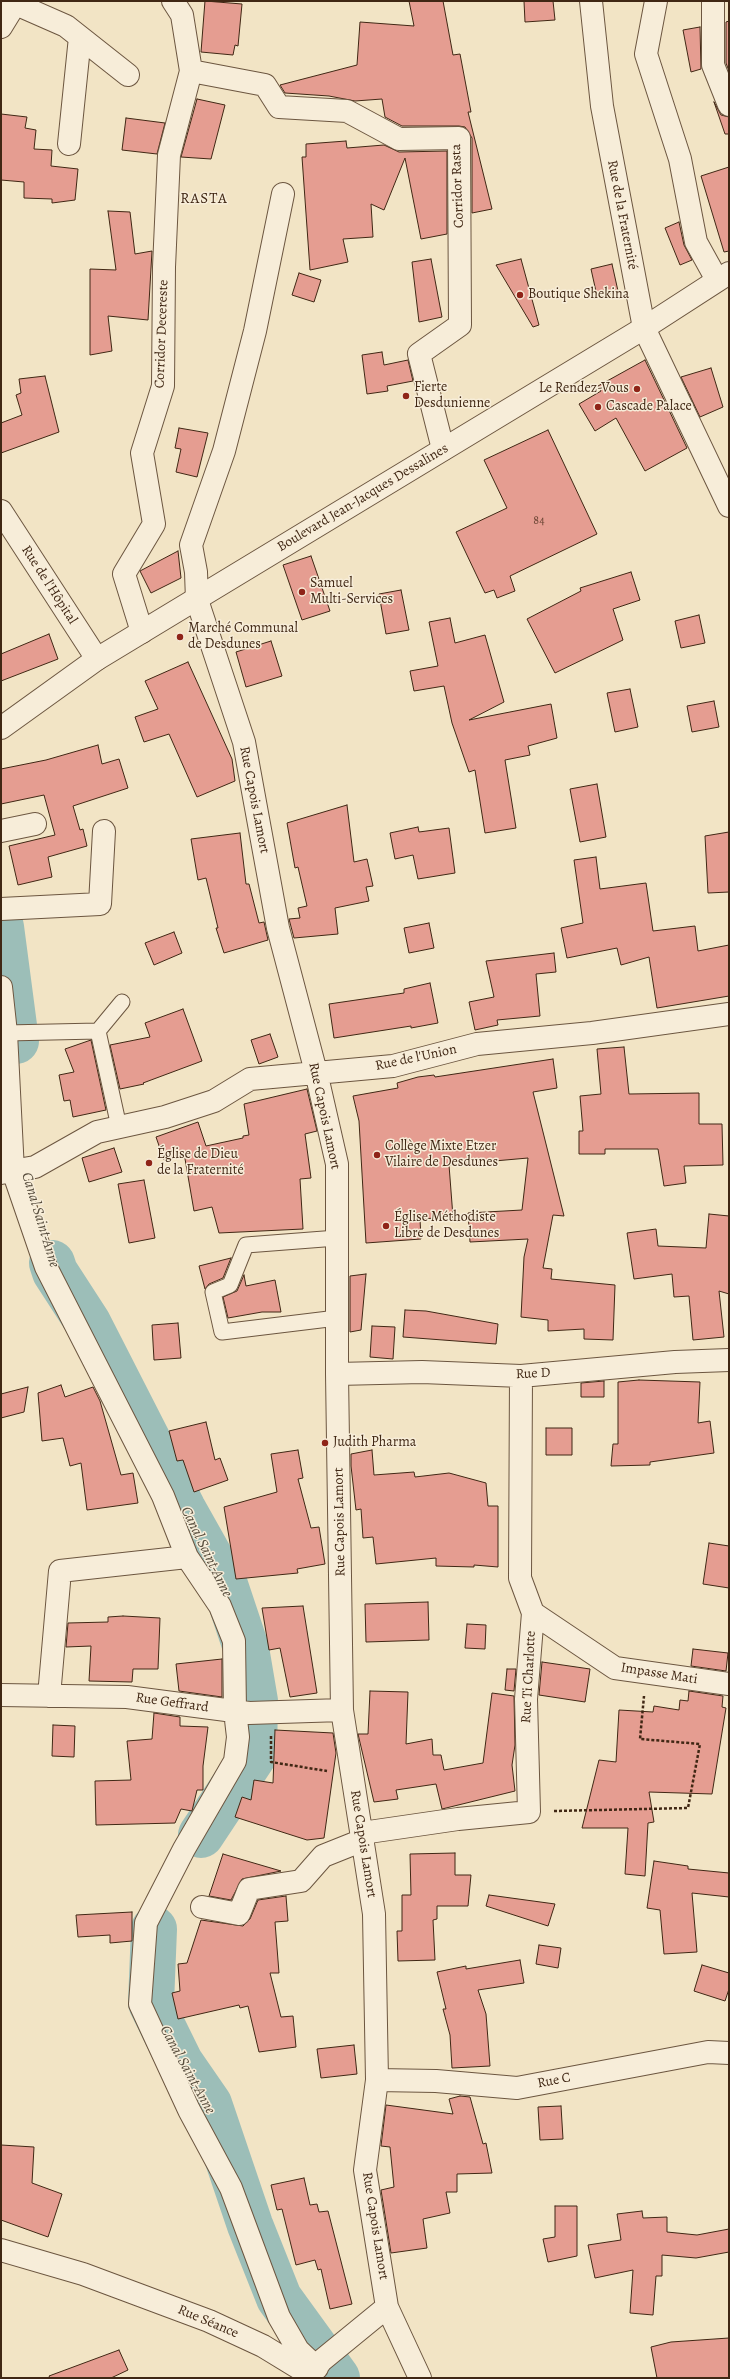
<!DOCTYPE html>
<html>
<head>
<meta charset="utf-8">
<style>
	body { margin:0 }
	#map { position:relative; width:730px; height:2379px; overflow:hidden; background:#f2e4c5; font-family:Alegreya,serif }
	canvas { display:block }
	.frame { position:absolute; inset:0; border:2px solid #402714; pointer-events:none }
</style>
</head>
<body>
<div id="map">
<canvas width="730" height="2379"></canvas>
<div class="frame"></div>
</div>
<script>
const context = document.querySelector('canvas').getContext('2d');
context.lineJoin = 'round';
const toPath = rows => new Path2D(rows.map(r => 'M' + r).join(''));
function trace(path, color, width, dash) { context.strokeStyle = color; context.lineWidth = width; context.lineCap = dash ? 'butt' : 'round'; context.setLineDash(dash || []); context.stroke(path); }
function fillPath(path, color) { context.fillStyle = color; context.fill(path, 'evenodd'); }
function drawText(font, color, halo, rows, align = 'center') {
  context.font = font + ' Alegreya,serif'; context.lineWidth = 3; context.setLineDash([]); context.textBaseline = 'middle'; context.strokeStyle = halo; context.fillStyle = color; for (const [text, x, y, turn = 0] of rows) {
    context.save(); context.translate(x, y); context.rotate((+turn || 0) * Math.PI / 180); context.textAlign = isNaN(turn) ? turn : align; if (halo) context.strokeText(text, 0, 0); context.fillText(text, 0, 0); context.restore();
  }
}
trace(toPath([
	[1,927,16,1041],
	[52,1263,55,1272,88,1323,183,1509,224,1582,246,1648,255,1701,254,1755,201,1835],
	[154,1929,151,2003,180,2062,209,2104,250,2225,279,2298,337,2378]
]), '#9cbeb8', 46);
const building = toPath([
	[205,1,242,4,238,46,235,45,233,55,201,52,205,1],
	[409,1,443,1,453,55,460,54,471,112,468,112,492,209,472,213,472,138,465,127,459,126,402,126,385,117,382,99,355,101,329,96,285,93,280,85,357,65,360,22,414,26,409,1],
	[524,1,553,1,555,20,525,22,524,1],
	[729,21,729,71,726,63,726,22,729,21],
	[700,27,701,69,691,72,683,30,700,27],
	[197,99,225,105,211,159,181,157,197,99],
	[714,102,721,115,729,117,729,134,725,134,714,102],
	[1,114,27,117,25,128,36,130,34,149,52,150,51,166,78,169,75,200,52,203,52,199,24,198,24,182,1,180,1,114],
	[126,118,165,123,157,154,122,150,126,118],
	[346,141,347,148,384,145,399,152,447,151,447,234,421,239,405,158,384,210,371,204,373,237,343,239,348,262,310,270,302,157,306,157,306,144,346,141],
	[729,167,729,251,724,252,701,176,729,167],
	[108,211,130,212,135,254,152,251,148,320,108,316,112,351,90,355,90,269,116,270,108,211],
	[679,222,684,245,692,260,680,265,665,228,679,222],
	[431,259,442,317,419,322,412,262,431,259],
	[521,259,539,325,533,327,496,265,521,259],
	[612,264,618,291,597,296,591,269,612,264],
	[299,273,321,280,314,302,292,295,299,273],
	[382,352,384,365,408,360,413,381,387,386,388,391,367,394,362,355,382,352],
	[645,360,687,448,645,471,616,418,595,431,579,404,601,391,598,386,645,360],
	[711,368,723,407,700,417,681,377,711,368],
	[45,376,59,432,1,453,1,423,22,415,16,395,21,393,19,379,45,376],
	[179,428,208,433,197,477,176,472,181,449,175,448,179,428],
	[548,430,597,534,510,576,515,591,497,598,494,590,485,593,456,532,507,508,484,460,548,430],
	[178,551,181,578,151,593,140,571,178,551],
	[311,556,330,611,302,620,283,565,311,556],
	[631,572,640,600,613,609,623,640,555,673,527,619,581,591,580,588,631,572],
	[401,590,409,630,386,634,379,594,401,590],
	[699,615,705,643,681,648,675,621,699,615],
	[450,618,455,643,485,635,504,702,469,720,551,704,557,738,528,746,530,755,505,760,516,828,485,833,475,770,469,772,452,723,444,686,414,691,410,671,438,666,429,622,450,618],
	[49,634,58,659,1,681,1,654,49,634],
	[271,641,282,676,246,687,236,652,271,641],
	[188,662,232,759,235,781,197,797,169,734,144,742,135,717,158,709,145,681,188,662],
	[630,689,638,727,615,732,607,693,630,689],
	[714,701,719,727,692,732,687,706,714,701],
	[98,745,102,764,119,759,128,788,73,806,80,830,83,829,87,846,48,857,52,877,18,885,9,846,55,835,44,795,1,804,1,769,46,760,98,745],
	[597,784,606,837,580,842,570,789,597,784],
	[347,805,354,862,367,859,373,886,366,887,369,901,335,908,338,934,294,938,289,919,300,918,298,908,307,906,298,867,295,868,287,823,347,805],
	[418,827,419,832,449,828,455,873,418,879,413,855,395,859,390,833,418,827],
	[729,832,729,892,708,893,705,836,729,832],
	[240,833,246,884,249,884,259,923,264,922,268,940,224,953,216,928,218,928,206,878,198,880,191,839,240,833],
	[596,857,600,889,646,883,653,931,695,926,698,951,729,945,729,996,657,1008,649,957,621,965,617,948,567,958,561,928,583,923,574,860,596,857],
	[429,923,434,948,409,953,404,928,429,923],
	[174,932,182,953,154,965,145,943,174,932],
	[554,953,556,972,536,974,540,1016,497,1020,498,1025,475,1030,469,1002,494,997,486,961,554,953],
	[430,983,438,1023,411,1028,411,1026,334,1038,329,1004,404,993,404,989,430,983],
	[183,1009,202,1061,143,1083,144,1084,120,1089,110,1045,150,1037,145,1023,183,1009],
	[270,1034,278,1057,259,1064,251,1040,270,1034],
	[91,1040,106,1110,73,1117,70,1100,64,1101,59,1075,74,1072,65,1049,91,1040],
	[624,1047,629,1094,699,1093,699,1124,722,1124,723,1165,684,1166,686,1183,664,1186,658,1149,605,1149,605,1154,579,1154,579,1131,583,1131,580,1096,601,1094,597,1049,624,1047],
	[553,1059,557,1088,533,1092,564,1216,553,1215,543,1268,552,1269,551,1279,615,1285,613,1340,584,1339,584,1329,548,1331,548,1320,521,1317,524,1257,528,1239,470,1242,468,1213,522,1210,528,1158,449,1165,453,1217,420,1219,421,1239,366,1243,359,1121,353,1096,398,1088,397,1083,418,1077,434,1075,435,1077,553,1059],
	[307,1089,317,1131,305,1134,311,1178,300,1179,303,1229,219,1233,212,1207,194,1211,184,1153,164,1160,156,1137,198,1122,206,1146,243,1138,243,1136,249,1135,244,1104,307,1089],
	[114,1148,122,1172,89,1182,82,1158,114,1148],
	[144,1180,155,1238,129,1243,118,1184,144,1180],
	[709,1214,729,1216,729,1294,719,1291,724,1337,693,1340,689,1296,674,1297,672,1274,634,1279,627,1233,656,1229,658,1246,706,1248,709,1214],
	[231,1258,223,1278,209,1284,205,1289,199,1266,231,1258],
	[366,1274,361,1330,350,1332,350,1276,366,1274],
	[244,1275,246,1286,275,1280,281,1312,262,1312,228,1318,223,1297,237,1291,244,1275],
	[405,1310,426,1311,498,1324,496,1344,403,1337,405,1310],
	[178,1323,181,1358,154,1360,152,1325,178,1323],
	[372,1326,395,1327,393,1359,370,1357,372,1326],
	[639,1380,700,1382,698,1423,710,1421,714,1453,650,1462,650,1465,611,1466,613,1444,618,1444,618,1382,639,1380],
	[604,1381,604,1397,581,1397,581,1383,604,1381],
	[61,1385,65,1397,93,1387,100,1401,121,1475,133,1473,138,1503,87,1510,81,1463,70,1466,63,1438,42,1441,38,1393,61,1385],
	[28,1387,24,1412,1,1418,1,1394,28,1387],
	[206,1422,215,1460,220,1458,228,1480,194,1492,183,1460,177,1461,169,1431,206,1422],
	[546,1428,572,1428,572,1455,546,1455,546,1428],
	[298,1450,303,1478,298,1479,311,1528,319,1527,325,1564,297,1569,298,1573,236,1579,224,1507,277,1492,271,1454,298,1450],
	[372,1450,374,1475,414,1472,415,1477,449,1473,486,1483,488,1506,498,1506,498,1567,474,1565,474,1567,436,1566,436,1558,376,1564,373,1537,363,1538,361,1509,356,1510,351,1466,351,1454,372,1450],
	[709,1543,729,1546,729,1588,703,1584,709,1543],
	[428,1602,429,1640,366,1642,365,1604,428,1602],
	[303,1606,317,1693,290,1697,280,1648,269,1650,262,1608,303,1606],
	[123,1616,160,1618,158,1669,133,1669,132,1682,89,1681,91,1646,66,1647,68,1623,108,1622,108,1617,123,1616],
	[467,1624,486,1625,485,1649,465,1648,467,1624],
	[693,1649,728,1653,726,1671,691,1666,693,1649],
	[222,1659,222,1697,179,1691,176,1664,222,1659],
	[542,1662,590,1669,585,1702,539,1695,542,1662],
	[507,1669,516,1669,514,1691,505,1690,507,1669],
	[370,1691,408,1692,406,1744,432,1739,433,1755,441,1755,444,1770,483,1763,492,1693,514,1696,515,1745,512,1765,515,1791,442,1809,436,1784,396,1790,398,1799,374,1802,358,1734,368,1734,370,1691],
	[689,1691,723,1696,722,1707,726,1708,712,1794,649,1792,654,1822,648,1823,645,1876,625,1874,628,1828,582,1828,599,1760,616,1762,619,1710,653,1712,654,1706,679,1710,680,1700,688,1701,689,1691],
	[154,1713,180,1717,180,1726,208,1727,203,1766,203,1790,197,1790,192,1811,181,1809,175,1823,96,1825,95,1781,131,1780,127,1741,152,1739,154,1713],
	[53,1725,75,1726,74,1757,52,1756,53,1725],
	[275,1730,333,1733,336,1753,324,1838,307,1840,235,1817,242,1797,251,1800,254,1780,273,1783,275,1730],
	[455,1853,455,1875,471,1875,468,1906,437,1906,437,1919,433,1920,435,1960,398,1961,397,1931,402,1931,402,1895,411,1895,410,1854,455,1853],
	[223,1854,281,1871,242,1879,231,1900,209,1896,223,1854],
	[654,1861,688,1866,688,1869,729,1873,729,1897,692,1893,697,1952,664,1954,660,1910,647,1908,654,1861],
	[489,1895,555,1904,548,1926,486,1906,489,1895],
	[286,1896,288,1921,275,1922,279,1973,270,1973,281,2017,293,2016,296,2047,259,2052,248,2006,240,2008,239,2005,178,2019,172,1993,180,1991,178,1964,187,1963,201,1920,243,1926,250,1919,258,1900,286,1896],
	[132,1912,132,1941,110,1943,110,1935,78,1937,76,1915,132,1912],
	[539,1945,561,1948,558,1968,536,1964,539,1945],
	[520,1960,524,1983,478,1990,486,2014,490,2066,452,2068,450,2035,443,2009,446,2009,437,1972,466,1966,466,1969,520,1960],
	[702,1965,729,1973,729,1989,725,2001,694,1991,702,1965],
	[354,2045,357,2074,321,2078,317,2049,354,2045],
	[460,2096,470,2097,483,2144,486,2143,492,2173,457,2174,457,2192,446,2192,450,2213,423,2219,427,2248,391,2253,381,2190,394,2187,390,2147,381,2146,386,2105,453,2114,449,2099,460,2096],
	[561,2106,563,2139,540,2140,538,2107,561,2106],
	[1,2145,34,2147,32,2183,62,2194,48,2237,1,2220,1,2145],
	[304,2178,310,2205,317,2204,319,2212,328,2211,352,2304,330,2309,321,2269,318,2270,315,2260,296,2265,282,2209,277,2210,271,2185,304,2178],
	[555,2206,577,2206,577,2256,548,2262,543,2239,555,2237,555,2206],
	[642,2211,643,2218,667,2217,667,2232,697,2235,729,2229,729,2252,696,2258,662,2255,662,2276,656,2276,653,2315,630,2313,633,2270,595,2278,588,2245,621,2240,617,2214,642,2211],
	[729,2338,729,2378,657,2378,651,2347,671,2342,729,2338],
	[119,2350,128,2370,111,2378,50,2378,49,2376,119,2350]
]);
fillPath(building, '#e59d91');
trace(building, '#402714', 1);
const service = toPath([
	[98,1031,122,1002],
	[6,1033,98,1031,119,1127],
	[337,1318,222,1332,213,1292,230,1285,246,1245,337,1238]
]);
const minor = toPath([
	[9,1,66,26,128,75],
	[591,1,602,106,644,328,729,506],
	[656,1,646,54,680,159,696,242,717,280],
	[713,1,713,65,729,105],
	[1,27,17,1],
	[191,71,265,85,279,107,347,111,399,139,459,138,460,325,419,354,443,449],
	[69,144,80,37],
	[283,194,255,331,224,451,191,545,196,572,197,600,244,742,278,928,316,1072,337,1164,337,1374,342,1710,374,1914,377,2080,365,2170,387,2307,420,2378],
	[1,511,97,659],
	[142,632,124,574,154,524,142,453,163,386,164,267,169,155,191,71,182,15,173,1],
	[1,831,35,824],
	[1,909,100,904,104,831],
	[1,987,6,1033,13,1171,46,1267,163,1496,187,1557,220,1606,234,1641,235,1711,238,1737,235,1761,184,1849,146,1923,140,2004,189,2110,231,2188,279,2317,298,2350,317,2368],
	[1,1173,35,1167,97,1132,165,1117,214,1101,250,1079,393,1066,477,1044,592,1033,729,1014],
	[337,1374,422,1372,521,1376,675,1362,729,1360],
	[533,1613,615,1668,729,1684],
	[1,1695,127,1697,249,1713,342,1710],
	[49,1696,60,1571,187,1557],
	[362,1833,458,1819,529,1812,526,1699,533,1613,520,1578,521,1376],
	[202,1907,239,1914,249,1889,301,1881,323,1856,363,1840],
	[377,2080,436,2081,517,2088,708,2052,729,2053],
	[1,2250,83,2274,209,2321,263,2346,312,2376],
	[311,2375,321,2361,387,2307]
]);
const tertiary = toPath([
	[1,728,97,659,644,328,729,273]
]);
trace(service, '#6c5640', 17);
trace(minor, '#6c5640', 24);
trace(tertiary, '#6c5640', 24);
trace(toPath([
	[271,1736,271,1762,327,1771],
	[554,1811,688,1808,700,1744,640,1739,644,1696]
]), '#402714', 2.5, [3, 2]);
trace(service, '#f7edd9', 15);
trace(minor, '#f7edd9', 22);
trace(tertiary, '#f7edd9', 22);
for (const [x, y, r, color] of [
	[520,295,4,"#8f2418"],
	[637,389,4,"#8f2418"],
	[406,396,4,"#8f2418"],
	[598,407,4,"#8f2418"],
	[302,592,4,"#8f2418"],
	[180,637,4,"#8f2418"],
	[377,1155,4,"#8f2418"],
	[149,1163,4,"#8f2418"],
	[386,1226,4,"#8f2418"],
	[325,1443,4,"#8f2418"]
]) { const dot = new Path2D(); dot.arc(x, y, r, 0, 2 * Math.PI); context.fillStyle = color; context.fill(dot); trace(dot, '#f7edd9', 1.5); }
drawText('12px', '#694433', null, [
	["84",539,521]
]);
drawText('14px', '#402714', '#f7edd9', [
	["Corridor Rasta",458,186,-92],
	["Rue de la Fraternité",622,215,79],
	["Corridor Decereste",162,334,-88],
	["Boulevard Jean-Jacques Dessalines",363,498,-31],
	["Rue de l'Hôpital",49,585,57],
	["Rue Capois Lamort",254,800,79],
	["Rue de l'Union",416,1058,-12],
	["Rue Capois Lamort",324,1116,78],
	["Rue D",533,1374,-3],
	["Rue Capois Lamort",340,1522,-91],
	["Impasse Mati",659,1674,9],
	["Rue Ti Charlotte",529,1677,-87],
	["Rue Geffrard",172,1703,8],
	["Rue Capois Lamort",363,1844,81],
	["Rue C",554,2081,-11],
	["Rue Capois Lamort",375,2226,81],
	["Rue Séance",208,2322,23]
]);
drawText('14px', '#402714', '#f7edd9', [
	["Boutique Shekina",528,295],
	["Fierte",414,388],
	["Desdunienne",414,404],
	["Le Rendez-Vous",629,389,"right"],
	["Cascade Palace",606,407],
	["Samuel",310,584],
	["Multi-Services",310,600],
	["Marché Communal",188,629],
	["de Desdunes",188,645],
	["Collège Mixte Etzer",385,1147],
	["Vilaire de Desdunes",385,1163],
	["Église de Dieu",157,1155],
	["de la Fraternité",157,1171],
	["Église Méthodiste",394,1218],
	["Libre de Desdunes",394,1234],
	["Judith Pharma",333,1443]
], 'left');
context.letterSpacing = '1px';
drawText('15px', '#402714', '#f7edd9', [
	["RASTA",204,199]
]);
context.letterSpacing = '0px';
drawText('italic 15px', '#574d3d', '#f7edd9', [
	["Canal Saint-Anne",40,1220,73],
	["Canal Saint-Anne",206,1552,64],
	["Canal Saint-Anne",187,2070,61]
]);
</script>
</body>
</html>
